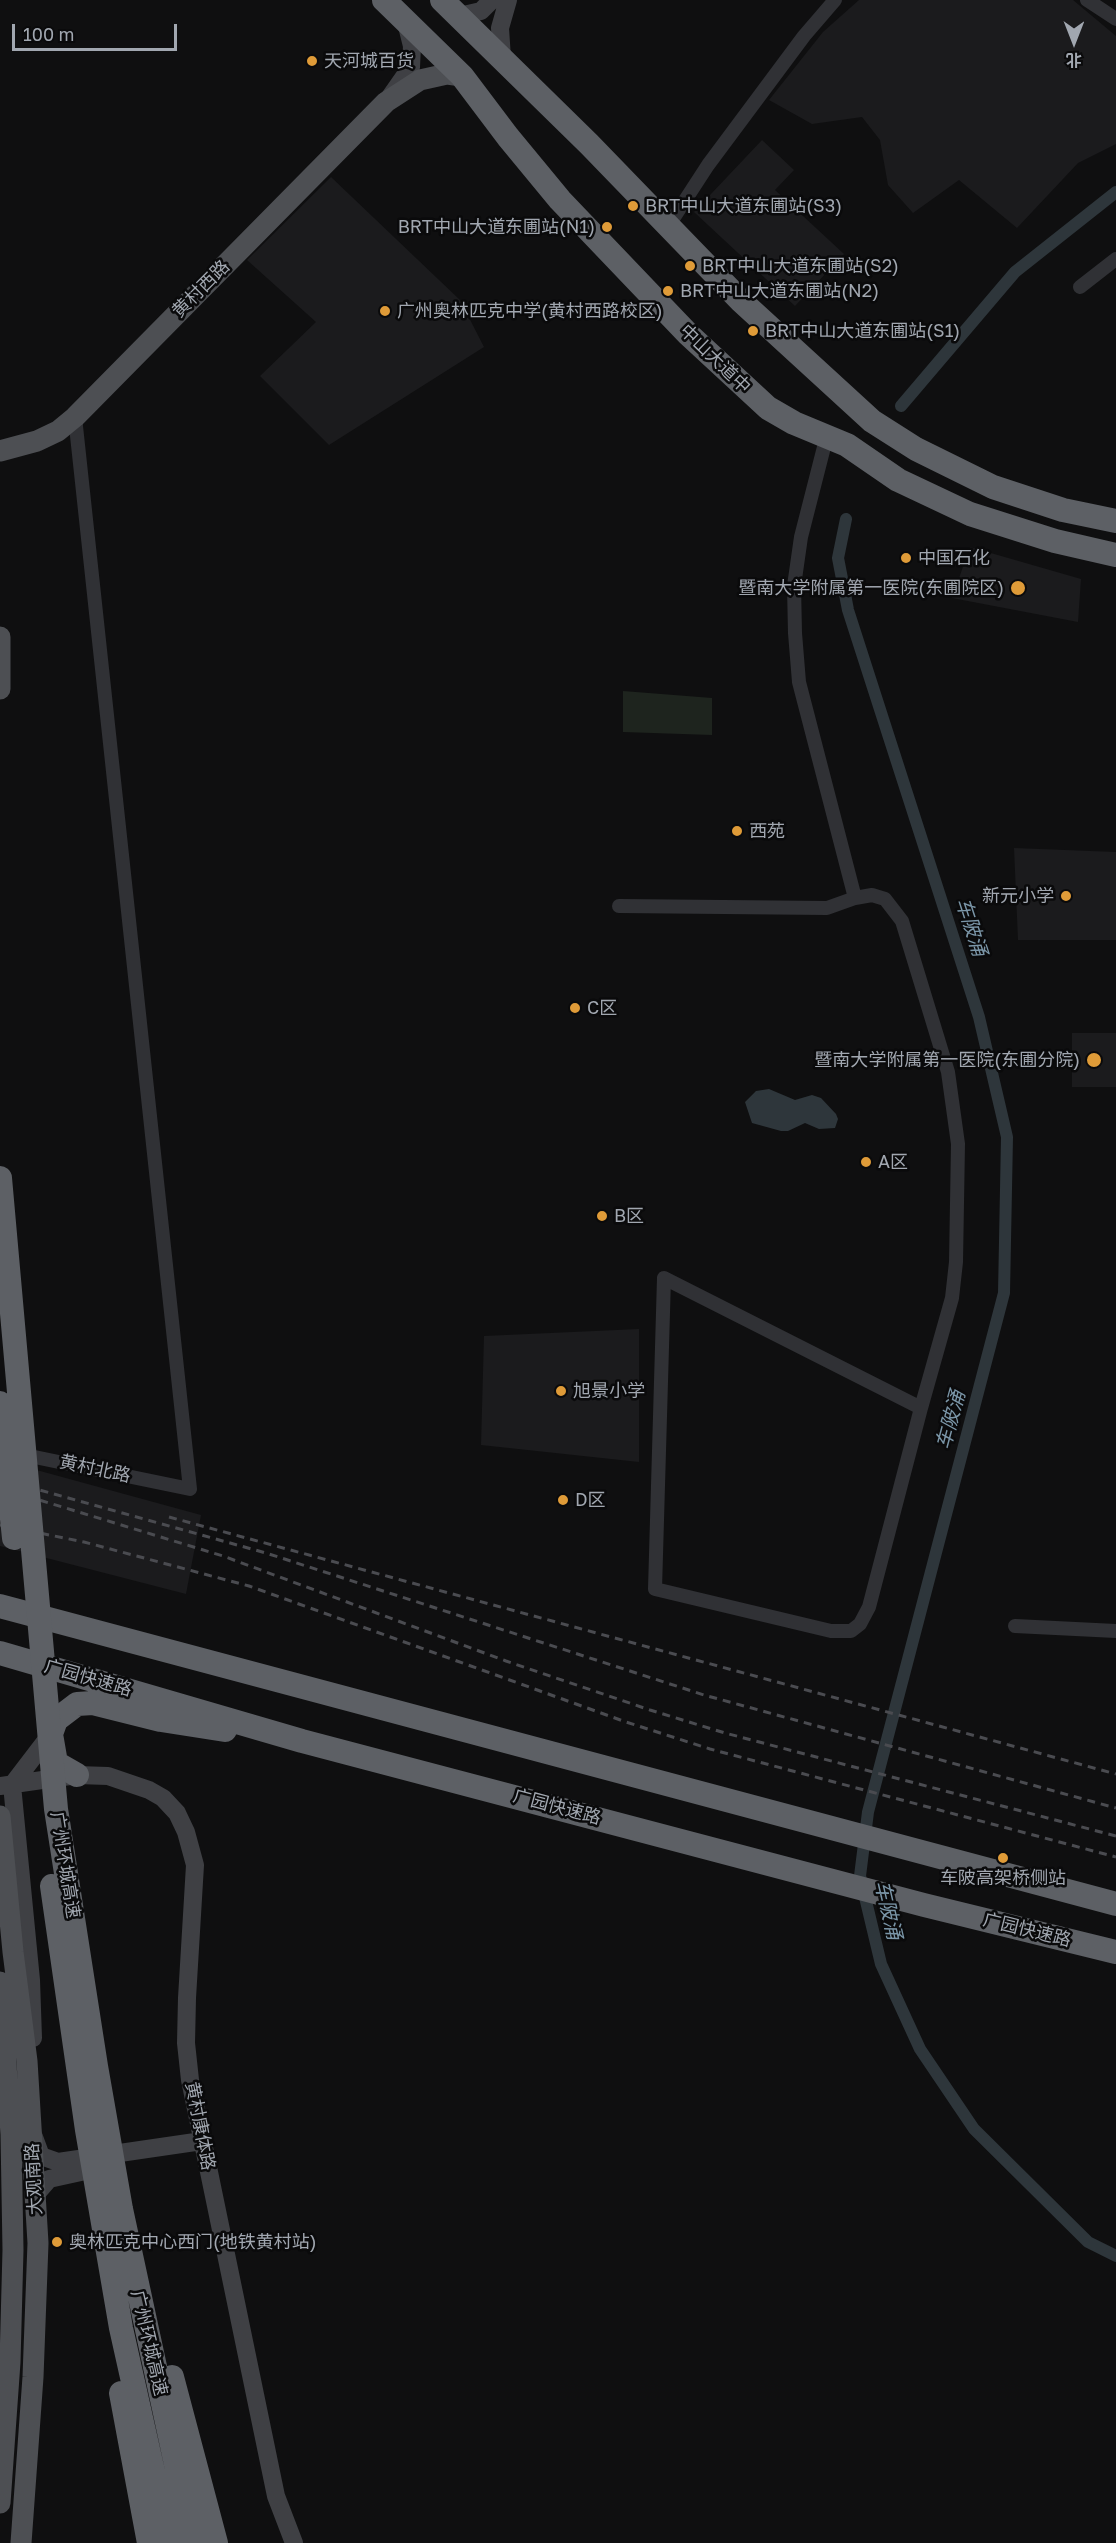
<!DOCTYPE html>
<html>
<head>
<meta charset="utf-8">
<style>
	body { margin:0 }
	#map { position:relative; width:1116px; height:2543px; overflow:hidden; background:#0f0f10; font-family:"Golos Text","Noto Sans SC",sans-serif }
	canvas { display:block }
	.north { position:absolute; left:1044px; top:12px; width:60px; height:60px; -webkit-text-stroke:4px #0a0a0b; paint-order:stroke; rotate:180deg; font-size:16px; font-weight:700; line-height:24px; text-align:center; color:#a1a7b0 }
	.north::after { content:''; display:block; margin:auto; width:21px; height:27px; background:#a1a7b0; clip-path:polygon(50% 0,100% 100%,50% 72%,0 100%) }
	.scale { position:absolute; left:12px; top:24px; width:165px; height:27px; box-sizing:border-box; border:3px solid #a1a7b0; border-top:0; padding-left:8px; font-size:18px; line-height:21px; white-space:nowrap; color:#a1a7b0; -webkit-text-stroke:4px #0a0a0b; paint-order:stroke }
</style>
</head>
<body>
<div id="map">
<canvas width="1116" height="2543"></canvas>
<div class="north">北</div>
<div class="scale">100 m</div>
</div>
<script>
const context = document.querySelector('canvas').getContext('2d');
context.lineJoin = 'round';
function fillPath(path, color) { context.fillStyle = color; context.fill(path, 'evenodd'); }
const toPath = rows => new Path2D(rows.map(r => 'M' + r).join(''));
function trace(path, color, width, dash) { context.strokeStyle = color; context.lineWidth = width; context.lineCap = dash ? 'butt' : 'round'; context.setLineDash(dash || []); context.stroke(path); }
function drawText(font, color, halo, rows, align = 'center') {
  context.font = font + ' "Golos Text","Noto Sans SC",sans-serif'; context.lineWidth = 5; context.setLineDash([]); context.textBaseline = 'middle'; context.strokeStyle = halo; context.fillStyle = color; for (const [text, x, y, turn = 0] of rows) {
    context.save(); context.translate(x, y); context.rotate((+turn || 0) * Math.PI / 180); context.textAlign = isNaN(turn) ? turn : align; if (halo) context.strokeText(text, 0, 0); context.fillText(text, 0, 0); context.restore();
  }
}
fillPath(toPath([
	[859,0,1073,0,1116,36,1116,144,1078,163,1017,228,959,180,913,213,888,185,880,140,862,117,812,124,769,100,823,32],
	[762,140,794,170,775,190,844,254,795,306,694,212],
	[331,177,460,300,484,347,329,445,260,376,316,322,247,260],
	[970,547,1081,579,1078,622,952,598],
	[1014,848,1116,852,1116,940,1018,940],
	[1072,1033,1116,1033,1116,1087,1072,1087],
	[639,1329,639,1462,481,1445,484,1336],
	[0,1460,201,1515,186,1594,0,1546]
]), '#1b1b1d');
fillPath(toPath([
	[623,691,712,698,712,735,623,732]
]), '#1e241e');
fillPath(toPath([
	[769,1089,795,1100,812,1095,821,1098,836,1114,838,1119,835,1128,819,1129,805,1123,788,1131,781,1131,752,1123,745,1102,756,1091]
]), '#2e363b');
trace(toPath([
	[901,406,1015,272,1116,192],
	[846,519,838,558,848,610,979,1017,1007,1137,1004,1293,868,1812,860,1876,881,1964,920,2049,974,2129,1088,2242,1116,2256]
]), '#2e363b', 12);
trace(toPath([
	[1087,0,1116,19],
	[669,225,708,165,804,36,835,0],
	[1080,287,1116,259],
	[824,447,801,537,794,586,795,633,799,682,855,898],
	[619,906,827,908,855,898,872,895,885,899,902,921,948,1072,958,1144,956,1262,952,1298,921,1408],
	[664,1278,921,1408,869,1607,860,1624,851,1631,831,1631,655,1589,664,1278],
	[20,1454,190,1489,75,417],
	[1015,1626,1116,1631]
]), '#303135', 14);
trace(toPath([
	[459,16,481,11,492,0],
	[502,58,500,28,508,0],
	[390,97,411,67,412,46,406,22],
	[0,1786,77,1775,108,1776,149,1790,163,1798,177,1813,186,1832,195,1865,187,1998,186,2043,190,2080,276,2496,294,2543],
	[33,2038,31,1980,12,1785,51,1734],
	[34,2137,41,2156,58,2162,202,2141],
	[36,2194,49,2179,90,2170]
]), '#3f4044', 18);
trace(toPath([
	[0,451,37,441,58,431,75,417,386,102,420,80,447,74,462,76],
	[0,637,0,689],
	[0,1816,13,1952,27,2061,38,2243,33,2377,21,2543],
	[0,1982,11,2134,13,2250,10,2362,0,2503]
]), '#4d4f53', 21);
trace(toPath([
	[384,0,462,76,508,137,560,200,688,334,768,408,794,423,847,445,898,480,970,514,1055,541,1116,555],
	[442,0,589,144,741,301,872,421,916,449,993,487,1063,510,1116,521],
	[0,1606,1116,1904],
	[0,1653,302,1741,924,1905,1116,1952],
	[77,1775,56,1763,51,1734,56,1720,77,1704,93,1703,161,1720,225,1730]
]), '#5d6065', 24);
trace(toPath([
	[0,1479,266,1553,704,1695,1116,1808],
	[0,1488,223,1556,506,1661,650,1710,725,1733,1116,1836],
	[169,1517,1116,1774],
	[0,1525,84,1542,249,1586,626,1722,710,1749,1116,1857]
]), '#4a4b50', 3, [8, 6]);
trace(toPath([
	[0,1178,56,1809,96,2066,121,2209,193,2543],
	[0,1403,14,1538],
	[52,1886,87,2130,121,2328,169,2543],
	[172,2377,216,2543],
	[121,2393,149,2543]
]), '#5d6065', 24);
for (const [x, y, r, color] of [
	[312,61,6,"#df9b38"],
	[633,206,6,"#df9b38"],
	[607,227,6,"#df9b38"],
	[690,266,6,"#df9b38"],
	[668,291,6,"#df9b38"],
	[385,311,6,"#df9b38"],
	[753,331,6,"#df9b38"],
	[906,558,6,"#df9b38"],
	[1018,588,8,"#df9b38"],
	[737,831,6,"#df9b38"],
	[1066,896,6,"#df9b38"],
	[575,1008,6,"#df9b38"],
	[1094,1060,8,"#df9b38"],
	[866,1162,6,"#df9b38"],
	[602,1216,6,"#df9b38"],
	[561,1391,6,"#df9b38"],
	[563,1500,6,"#df9b38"],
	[1003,1858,6,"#df9b38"],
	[57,2242,6,"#df9b38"]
]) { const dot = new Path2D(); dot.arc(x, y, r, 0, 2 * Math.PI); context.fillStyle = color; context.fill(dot); trace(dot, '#0a0a0b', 2); }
drawText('18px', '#a1a7b0', '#0a0a0b', [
	["天河城百货",324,61],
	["BRT中山大道东圃站(S3)",645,206],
	["BRT中山大道东圃站(N1)",595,227,"right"],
	["BRT中山大道东圃站(S2)",702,266],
	["BRT中山大道东圃站(N2)",680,291],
	["广州奥林匹克中学(黄村西路校区)",397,311],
	["BRT中山大道东圃站(S1)",765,331],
	["中国石化",918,558],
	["暨南大学附属第一医院(东圃院区)",1004,588,"right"],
	["西苑",749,831],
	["新元小学",1054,896,"right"],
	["C区",587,1008],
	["暨南大学附属第一医院(东圃分院)",1080,1060,"right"],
	["A区",878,1162],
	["B区",614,1216],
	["旭景小学",573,1391],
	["D区",575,1500],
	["车陂高架桥侧站",1003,1878,"center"],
	["奥林匹克中心西门(地铁黄村站)",69,2242]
], 'left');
drawText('18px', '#a1a7b0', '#0a0a0b', [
	["黄村西路",201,289,-45],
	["中山大道中",715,359,44],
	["黄村北路",95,1469,12],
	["广园快速路",88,1678,16],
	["广园快速路",557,1807,15],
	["广州环城高速",65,1865,81],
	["广园快速路",1027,1930,14],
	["黄村康体路",200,2126,79],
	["大观南路",34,2179,-93],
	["广州环城高速",149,2343,77]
]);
drawText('italic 20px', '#7b96a8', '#0a0a0b', [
	["车陂涌",971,927,72],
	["车陂涌",951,1420,-75],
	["车陂涌",888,1910,77]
]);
</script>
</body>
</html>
